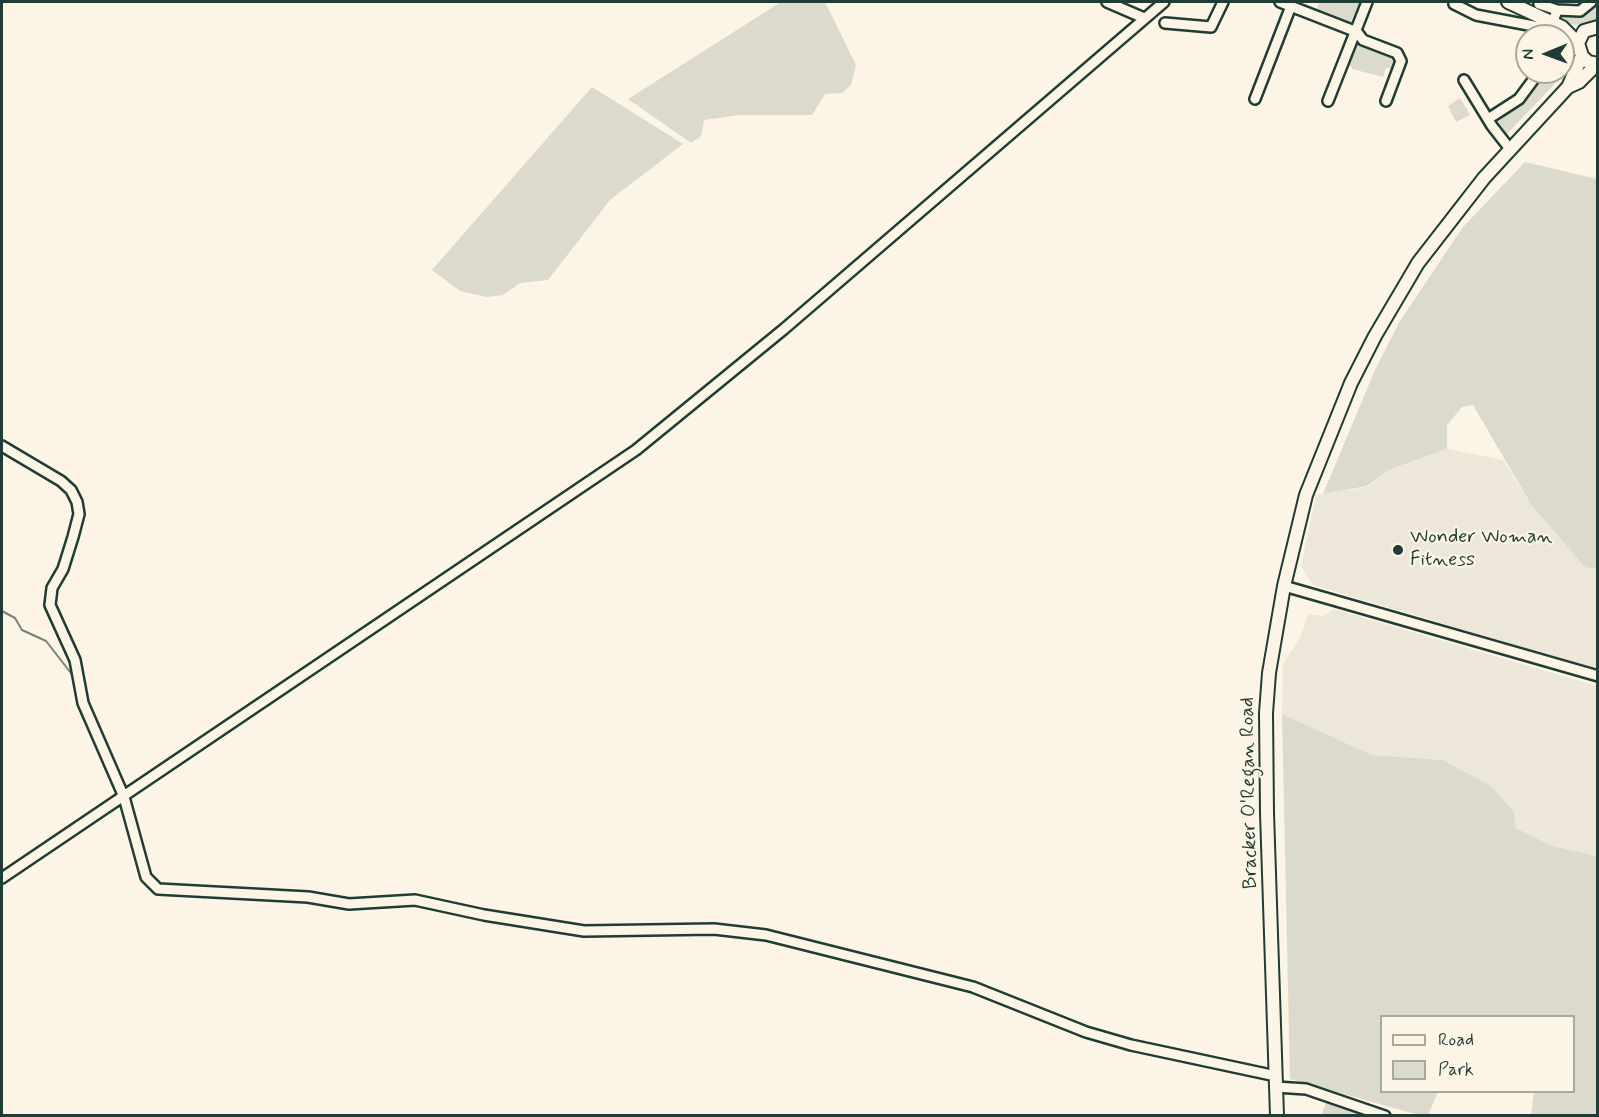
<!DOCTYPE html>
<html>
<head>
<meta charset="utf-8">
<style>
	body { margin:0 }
	#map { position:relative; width:1599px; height:1117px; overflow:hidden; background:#fcf5e5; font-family:Mynerve,sans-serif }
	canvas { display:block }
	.frame { position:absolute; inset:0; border:3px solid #1f3d34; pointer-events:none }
	.legend { position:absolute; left:1380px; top:1015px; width:195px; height:78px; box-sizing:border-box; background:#fcf5e5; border:2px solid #a4ab9e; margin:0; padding:8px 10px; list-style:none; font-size:18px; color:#1f3d34 }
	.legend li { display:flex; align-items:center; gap:12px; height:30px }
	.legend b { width:30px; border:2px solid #a4ab9e }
	.north { position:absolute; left:1515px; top:24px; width:60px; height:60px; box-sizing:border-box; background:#fcf5e5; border:2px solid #a4ab9e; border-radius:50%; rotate:269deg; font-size:16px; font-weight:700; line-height:24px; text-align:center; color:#1f3d34 }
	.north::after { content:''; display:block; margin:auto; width:21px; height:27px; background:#1f3d34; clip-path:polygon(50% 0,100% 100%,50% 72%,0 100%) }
</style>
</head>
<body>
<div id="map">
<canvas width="1599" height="1117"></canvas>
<div class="frame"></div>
<ul class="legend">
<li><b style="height:8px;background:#fcf5e5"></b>Road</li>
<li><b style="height:16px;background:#dcdacc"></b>Park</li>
</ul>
<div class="north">N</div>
</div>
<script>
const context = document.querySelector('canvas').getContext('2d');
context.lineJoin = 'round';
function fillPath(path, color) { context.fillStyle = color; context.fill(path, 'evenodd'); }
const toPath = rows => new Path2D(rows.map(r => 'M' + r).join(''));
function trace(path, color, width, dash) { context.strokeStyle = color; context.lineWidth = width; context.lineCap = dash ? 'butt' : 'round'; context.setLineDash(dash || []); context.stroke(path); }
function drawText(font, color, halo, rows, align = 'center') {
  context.font = font + ' Mynerve,sans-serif'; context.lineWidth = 4.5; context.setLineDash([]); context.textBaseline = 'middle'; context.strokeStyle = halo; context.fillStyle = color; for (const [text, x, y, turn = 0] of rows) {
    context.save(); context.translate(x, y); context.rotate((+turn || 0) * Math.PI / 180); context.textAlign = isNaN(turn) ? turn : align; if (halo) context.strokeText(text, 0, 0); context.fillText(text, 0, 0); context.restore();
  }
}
fillPath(toPath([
	[1448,449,1503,460,1532,506,1585,566,1597,569,1597,669,1313,585,1308,578,1301,566,1316,495,1367,487,1391,469],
	[1334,609,1597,686,1597,856,1551,846,1516,828,1491,786,1443,760,1372,755,1282,714,1283,664,1300,638,1308,614,1323,616]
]), '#ece7d8');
fillPath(toPath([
	[781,2,825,2,856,65,851,85,842,93,825,94,812,115,739,115,704,120,701,136,691,143,628,99],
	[1320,2,1360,2,1350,24,1316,10],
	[1595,2,1597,2,1597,19,1591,23,1574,25,1559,19,1561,15,1582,15],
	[1563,38,1574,53,1570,68,1507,134,1498,122,1504,117,1503,113,1527,96,1543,72,1563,72],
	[1360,44,1392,56,1394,68,1386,68,1383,77,1352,69,1352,67,1346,65,1354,45],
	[592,87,683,144,610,200,548,280,520,283,503,295,487,297,460,291,432,270],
	[1460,98,1470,115,1456,122,1448,106],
	[1525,162,1597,179,1597,569,1585,567,1532,506,1473,405,1462,407,1447,425,1447,449,1391,469,1367,486,1323,494,1375,370,1400,321,1463,227],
	[1282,714,1372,755,1443,760,1491,786,1514,812,1516,828,1552,846,1597,856,1597,1115,1531,1115,1534,1092,1574,1092,1574,1016,1382,1016,1382,1092,1438,1092,1428,1115,1419,1115,1290,1079],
	[1327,1100,1369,1115,1321,1116]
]), '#dcdacc');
trace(toPath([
	[2,611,15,618,22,630,46,641,74,677]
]), '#758479', 2);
const street = toPath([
	[1107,2,1144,18],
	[1280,2,1357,32,1363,40,1397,53,1401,61,1386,101],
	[1454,4,1476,15,1539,27,1545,36],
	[1539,4,1557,10],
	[1553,22,1557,10,1580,11,1591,2],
	[1165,23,1211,27,1223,2],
	[1464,80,1492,126,1510,149],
	[1255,99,1291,6],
	[1328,101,1367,2],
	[1488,119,1519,99,1539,72],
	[2,446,61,481,71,490,77,502,79,514,73,537,63,569,52,588,50,605,75,660,83,703,124,797,146,877,158,889,308,897,349,904,415,900,484,915,584,931,714,929,766,935,973,987,1086,1032,1131,1045,1276,1076],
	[1284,586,1598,676],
	[2,878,636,450,784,329,1164,2],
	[1276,1087,1306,1089,1385,1116]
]);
const secondary = toPath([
	[1508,2,1562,27,1578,43],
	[1598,27,1584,31,1578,43,1582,56,1588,62,1598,64],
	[1568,87,1579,82,1597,64],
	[1277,1116,1267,813,1266,713,1269,673,1284,586,1306,495,1351,383,1375,336,1418,263,1484,178,1568,87,1582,56]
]);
trace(street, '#1f3d34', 14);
trace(secondary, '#1f3d34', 16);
trace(street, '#fcf5e5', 9);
trace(secondary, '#fcf5e5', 12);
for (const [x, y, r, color] of [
	[1398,550,6,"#1f3d34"]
]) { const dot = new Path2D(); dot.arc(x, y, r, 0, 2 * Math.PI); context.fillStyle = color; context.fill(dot); trace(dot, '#fcf5e5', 2); }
drawText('20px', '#1f3d34', '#fcf5e5', [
	["Wonder Woman",1410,538],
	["Fitness",1410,561]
], 'left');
drawText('20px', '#1f3d34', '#fcf5e5', [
	["Bracker O'Regan Road",1250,793,-91]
]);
</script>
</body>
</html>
